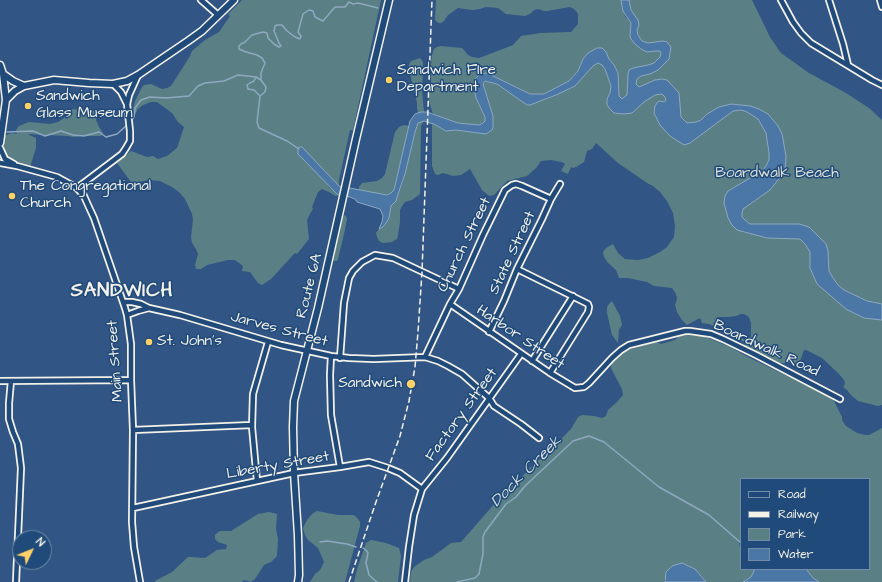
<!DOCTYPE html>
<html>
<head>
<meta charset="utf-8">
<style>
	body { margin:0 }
	#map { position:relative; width:882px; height:582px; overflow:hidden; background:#315584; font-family:"Architects Daughter",sans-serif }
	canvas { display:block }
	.legend { position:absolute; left:740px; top:478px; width:130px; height:92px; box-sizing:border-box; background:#1f4a7a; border:1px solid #748da6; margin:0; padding:5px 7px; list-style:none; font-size:12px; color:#f4f1e8 }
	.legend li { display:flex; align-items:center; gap:8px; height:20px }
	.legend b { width:20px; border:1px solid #748da6 }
	.north { position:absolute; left:12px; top:530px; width:40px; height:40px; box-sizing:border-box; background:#1f4a7a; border:1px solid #748da6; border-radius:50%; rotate:47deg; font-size:11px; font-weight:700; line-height:16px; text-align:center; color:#f4f1e8 }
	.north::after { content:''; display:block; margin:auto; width:14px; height:18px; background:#ffd166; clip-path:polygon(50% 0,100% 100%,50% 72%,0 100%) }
</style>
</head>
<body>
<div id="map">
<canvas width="882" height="582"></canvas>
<ul class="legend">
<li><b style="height:5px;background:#1f4a7a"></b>Road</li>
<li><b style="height:5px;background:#f4f1e8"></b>Railway</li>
<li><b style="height:11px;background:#5a8086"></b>Park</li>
<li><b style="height:11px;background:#4a77a5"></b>Water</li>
</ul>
<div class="north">N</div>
</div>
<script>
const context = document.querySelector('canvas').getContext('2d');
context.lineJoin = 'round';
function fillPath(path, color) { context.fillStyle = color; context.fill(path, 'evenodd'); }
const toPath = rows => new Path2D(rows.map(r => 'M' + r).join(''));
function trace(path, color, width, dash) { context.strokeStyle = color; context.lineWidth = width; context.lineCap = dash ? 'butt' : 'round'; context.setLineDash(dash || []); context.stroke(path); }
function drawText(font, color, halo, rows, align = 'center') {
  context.font = font + ' "Architects Daughter",sans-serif'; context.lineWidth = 3; context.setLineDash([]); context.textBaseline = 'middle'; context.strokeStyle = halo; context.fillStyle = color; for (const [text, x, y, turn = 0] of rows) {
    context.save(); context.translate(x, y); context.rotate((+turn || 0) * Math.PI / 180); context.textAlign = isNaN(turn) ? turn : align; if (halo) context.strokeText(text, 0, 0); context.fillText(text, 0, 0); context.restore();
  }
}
fillPath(toPath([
	[242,0,381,0,353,130,350,130,339,180,339,186,328,186,338,195,336,196,334,195,329,192,322,189,318,192,312,207,313,209,311,212,307,220,309,239,297,254,295,253,271,279,262,285,258,283,250,272,242,271,243,266,235,260,228,260,207,265,201,269,196,269,195,265,198,254,196,249,192,243,191,237,193,220,192,214,185,199,179,192,172,187,160,181,149,180,138,182,134,186,117,163,131,151,147,157,153,156,158,159,167,156,177,148,184,127,178,122,172,113,157,102,151,102,143,105,138,109,133,118,133,110,135,101,142,87,144,85,151,84,162,89,167,88,171,86,190,56,192,51,205,40,219,32,230,16,228,14],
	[436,0,621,0,625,16,631,23,630,32,635,44,641,49,647,52,655,51,660,51,661,53,660,57,654,63,648,65,633,68,627,95,622,99,619,96,618,73,614,65,609,59,606,52,602,48,598,48,588,53,583,59,578,71,569,81,544,94,530,94,487,73,483,73,476,98,485,117,485,121,483,123,479,125,458,123,433,114,429,101,431,82,431,65,432,55,434,49,437,47,441,46,462,48,463,49,468,55,472,57,479,58,495,52,513,45,521,36,540,33,571,32,578,24,578,15,577,12,574,9,570,7,547,11,544,11,538,9,534,10,530,14,525,16,506,14,498,8,486,7,480,9,472,10,458,8,448,15,444,21,441,23,439,23,437,22,435,20],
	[625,0,752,0,770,37,781,53,809,73,846,93,869,108,882,120,882,405,878,406,858,401,851,395,847,390,843,387,845,384,844,380,839,374,822,358,806,350,804,350,799,364,793,363,780,363,767,358,745,346,744,342,740,339,748,339,751,336,751,323,749,317,744,314,741,314,736,316,728,317,717,317,718,328,709,324,702,323,700,318,687,325,682,320,677,312,675,305,677,299,676,294,672,288,654,286,647,282,628,278,619,278,616,270,608,263,604,257,603,252,606,248,613,244,618,253,625,259,638,260,648,258,660,252,667,247,674,237,675,226,673,213,667,201,660,192,653,186,647,183,618,163,596,143,592,149,587,151,584,162,576,167,573,168,571,167,568,174,561,171,565,164,562,162,551,160,541,161,536,168,527,176,507,181,494,195,490,196,488,195,482,190,470,169,461,175,453,176,443,173,438,175,435,174,432,166,432,123,446,131,456,130,486,134,493,127,493,116,483,84,485,81,497,84,527,105,530,105,556,95,575,86,599,54,616,98,627,105,630,80,653,67,662,59,664,50,642,46,635,33],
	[420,58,423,62,423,67,422,91,424,112,418,113,417,108,417,103,409,69,409,65,411,61],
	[71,109,94,111,96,113,96,120,99,127,103,133,101,136,81,136,74,137,67,136,27,134,36,138,36,148,30,167,16,162,8,158,4,153,4,136,12,133,17,134,16,130,19,126,29,122,50,124,58,122,63,119,67,114,68,110],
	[424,121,421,126,420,194,412,200,405,202,402,206,400,210,400,222,398,235,397,239,392,242,383,243,379,241,377,237,376,233,379,229,383,227,386,223,390,212,391,206,401,187,405,174,415,132,418,123],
	[404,125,409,126,394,190,391,193,387,195,359,190,359,187,362,183,377,181,382,178,385,174,395,132,399,127],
	[344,215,346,216,347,219,344,234,338,259,337,261,334,261,333,260,343,217],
	[612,301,620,316,622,325,619,330,618,343,612,335,607,313,607,307,609,304],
	[686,334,696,336,701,335,730,347,746,356,830,397,834,401,842,417,842,420,846,426,857,433,865,435,869,435,875,432,882,428,882,582,819,582,813,578,806,569,869,569,869,479,741,479,741,542,739,543,741,552,741,569,754,569,754,571,751,577,743,582,706,582,695,569,682,563,678,564,664,580,665,582,410,582,411,572,414,567,424,560,432,557,451,543,461,542,503,494,515,481,518,481,533,465,550,450,571,429,578,417,582,415,594,416,602,418,606,416,608,410,617,402,623,395,622,389,612,370,611,367,613,360,628,350,652,343,657,342,661,344,675,340,678,337],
	[317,511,338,515,354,515,358,519,360,522,360,526,345,582,310,582,315,574,320,570,324,562,318,548,308,540,305,535,303,528,307,520,312,514],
	[269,512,277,514,276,529,278,539,277,556,271,562,264,565,255,579,251,582,244,580,242,582,155,582,155,581,172,572,188,557,191,557,205,558,217,550,226,549,227,545,218,542,215,539,215,535,217,533,220,531,231,531,258,514],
	[371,540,386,543,399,548,401,556,398,582,354,582,358,566,366,543]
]), '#5a8086');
const water = toPath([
	[621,0,629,0,631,10,638,20,639,25,637,30,638,35,642,41,648,43,663,41,667,42,671,47,669,59,658,70,650,74,641,76,637,79,636,84,639,87,655,80,662,79,667,80,679,93,681,117,687,123,696,122,701,120,707,114,719,107,731,104,750,106,759,109,768,114,778,126,782,134,786,156,785,171,770,190,743,209,742,213,742,217,745,220,750,224,799,224,809,227,826,244,828,251,829,271,833,278,838,285,844,290,867,301,882,304,882,320,864,318,846,309,817,284,810,268,810,252,805,244,800,239,767,238,737,230,732,225,728,218,724,203,725,196,728,191,762,171,766,166,769,160,769,153,766,133,758,119,747,112,741,110,733,111,690,143,684,145,670,136,660,125,654,113,655,106,657,103,659,101,664,102,666,100,665,97,662,94,655,95,644,102,632,113,624,114,614,113,610,109,607,105,607,99,610,93,611,86,605,69,602,65,598,63,593,66,575,86,556,95,530,105,527,105,497,84,485,81,483,84,493,116,493,127,492,130,486,134,456,130,446,131,434,124,430,123,424,121,418,123,415,132,405,174,398,194,396,201,391,206,389,218,386,223,383,227,379,229,382,222,383,216,380,209,357,202,355,199,347,196,338,195,298,154,298,148,300,147,302,147,339,186,387,195,391,193,394,190,410,121,415,114,421,112,427,112,458,123,479,125,483,123,485,121,485,117,476,98,474,86,474,80,480,74,487,73,530,94,544,94,569,81,578,71,583,59,588,53,597,48,602,48,606,52,609,59,614,65,618,73,619,96,622,99,627,95,628,74,629,70,633,68,648,65,654,63,660,57,661,53,660,51,655,51,647,52,641,49,635,44,631,39,630,36,631,23,623,11,621,0],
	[682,563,695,569,706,582,665,582,666,572,672,566,682,563],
	[754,569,806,569,813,578,819,582,743,582,751,577,754,571,754,569]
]);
fillPath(water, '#4a77a5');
trace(water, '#8ea8c0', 1);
trace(toPath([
	[256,77,254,81,250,83,247,85,248,89,254,90,259,95],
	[261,80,261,73,265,63,262,58,257,55,246,52,239,49,239,46,241,44,245,42,252,35,263,32,267,33,268,38,274,44,279,47,281,46,279,43,274,31,275,26,277,25,282,25,287,31,295,37,300,39,301,36,298,32,303,14,309,10,313,11,315,17,323,21,335,7,345,7,349,2,353,4,358,3,378,8],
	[130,122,134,117,135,108,141,100,150,97,166,98,189,96,198,86,205,83,224,81,238,75,256,77,261,80,266,87,265,92,260,96,257,122,259,128,287,141,299,149],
	[7,132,33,131,45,136,61,131,73,135,84,136,99,132,106,137,117,134,127,125],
	[320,542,327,541,347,544,356,547],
	[363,548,366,550,368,553,366,563,369,575,377,582],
	[457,582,475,578,479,574,483,554,483,537,485,532,506,504,516,497,525,486,573,441,589,436,604,442,659,487,709,515,741,543]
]), '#8ea8c0', 1.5);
const minor = toPath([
	[201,0,218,15],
	[781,0,793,22,801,33,811,43,872,80,882,85],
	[829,0,843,44,848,65],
	[880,0,882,7],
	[113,84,121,92,127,104],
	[0,148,5,159,14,164],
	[0,163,17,166,57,177,77,188,84,196,88,205,94,218,125,308,127,315,131,344,131,380,133,430,132,522,134,547,140,582],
	[77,188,122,154,126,148,130,141,130,131,127,104,129,95,138,75],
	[517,269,580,300,588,304,589,307,588,312,550,373],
	[123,302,132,302,141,304,149,308,180,315,281,345,331,356,349,358,374,359,425,357,438,361,448,366,462,374,489,398,494,406,521,424,539,438],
	[450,304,550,373,575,388,584,387,589,383,612,358,621,350,629,345,685,331,690,331,711,334,723,339,756,355,840,399],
	[127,315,138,311,149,308],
	[489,332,504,301,517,269,542,219,551,199,560,184],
	[331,356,330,375,331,415,340,467],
	[425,357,450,304,459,289,483,235,505,190,512,185,516,184,522,186,551,199],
	[340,358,344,303,349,278,353,271,362,262,375,255,393,258,459,289],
	[532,361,573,296],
	[0,381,131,380],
	[11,381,9,403,9,419,13,432,18,444,21,468,16,582],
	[133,430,252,425],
	[257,481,252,427,253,394,268,342],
	[133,508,294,473,340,467,369,462,388,468,400,473,422,489],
	[405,582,409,547,414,515,422,489,447,458,521,354]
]);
const secondary = toPath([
	[0,65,3,74,6,100,0,143],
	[3,74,13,81,24,86],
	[6,100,15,91,24,86,54,80,89,83,113,84,127,81,138,75,188,41,202,31,234,0],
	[298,582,299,575,298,535,294,473,293,427,294,401,318,308,356,139,389,0]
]);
trace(minor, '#f4f1e8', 8);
trace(secondary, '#f4f1e8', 9);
trace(minor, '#1f4a7a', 4.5);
trace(secondary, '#1f4a7a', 6);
trace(toPath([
	[349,582,376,502,400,436,409,401,415,367,418,332,422,272,432,0]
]), '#f4f1e8', 1.5, [6, 3]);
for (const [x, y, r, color] of [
	[389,80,4,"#ffd166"],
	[28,106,4,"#ffd166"],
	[12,196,4,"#ffd166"],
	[149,342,4,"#ffd166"],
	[411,384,5,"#ffd166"]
]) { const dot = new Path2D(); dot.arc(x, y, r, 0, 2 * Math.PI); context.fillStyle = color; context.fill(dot); trace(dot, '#1f4a7a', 1.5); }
drawText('15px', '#f4f1e8', '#1f4a7a', [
	["Sandwich FIre",397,71],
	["Department",397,88],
	["Sandwich",36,97],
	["Glass Museum",36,114],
	["The Congregational",20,187],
	["Church",20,204],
	["St. John's",157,342],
	["Sandwich",402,384,"right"]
], 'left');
drawText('15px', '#dde0d9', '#1f4a7a', [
	["Boardwalk Beach",777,174]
]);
drawText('15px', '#f4f1e8', '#1f4a7a', [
	["Church Street",465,245,-64],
	["State Street",513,253,-65],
	["Route 6A",310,286,-76],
	["Jarves Street",279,330,15],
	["Harbor Street",520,338,34],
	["Boardwalk Road",766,349,25],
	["Main Street",116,361,-94],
	["Factory Street",462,415,-54],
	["Liberty Street",278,466,-10]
]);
drawText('italic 16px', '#dadfde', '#1f4a7a', [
	["Dock Creek",527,472,-45]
]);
context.letterSpacing = '1px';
drawText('bold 19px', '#f4f1e8', '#1f4a7a', [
	["SANDWICH",122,292]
]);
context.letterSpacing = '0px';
</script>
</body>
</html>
